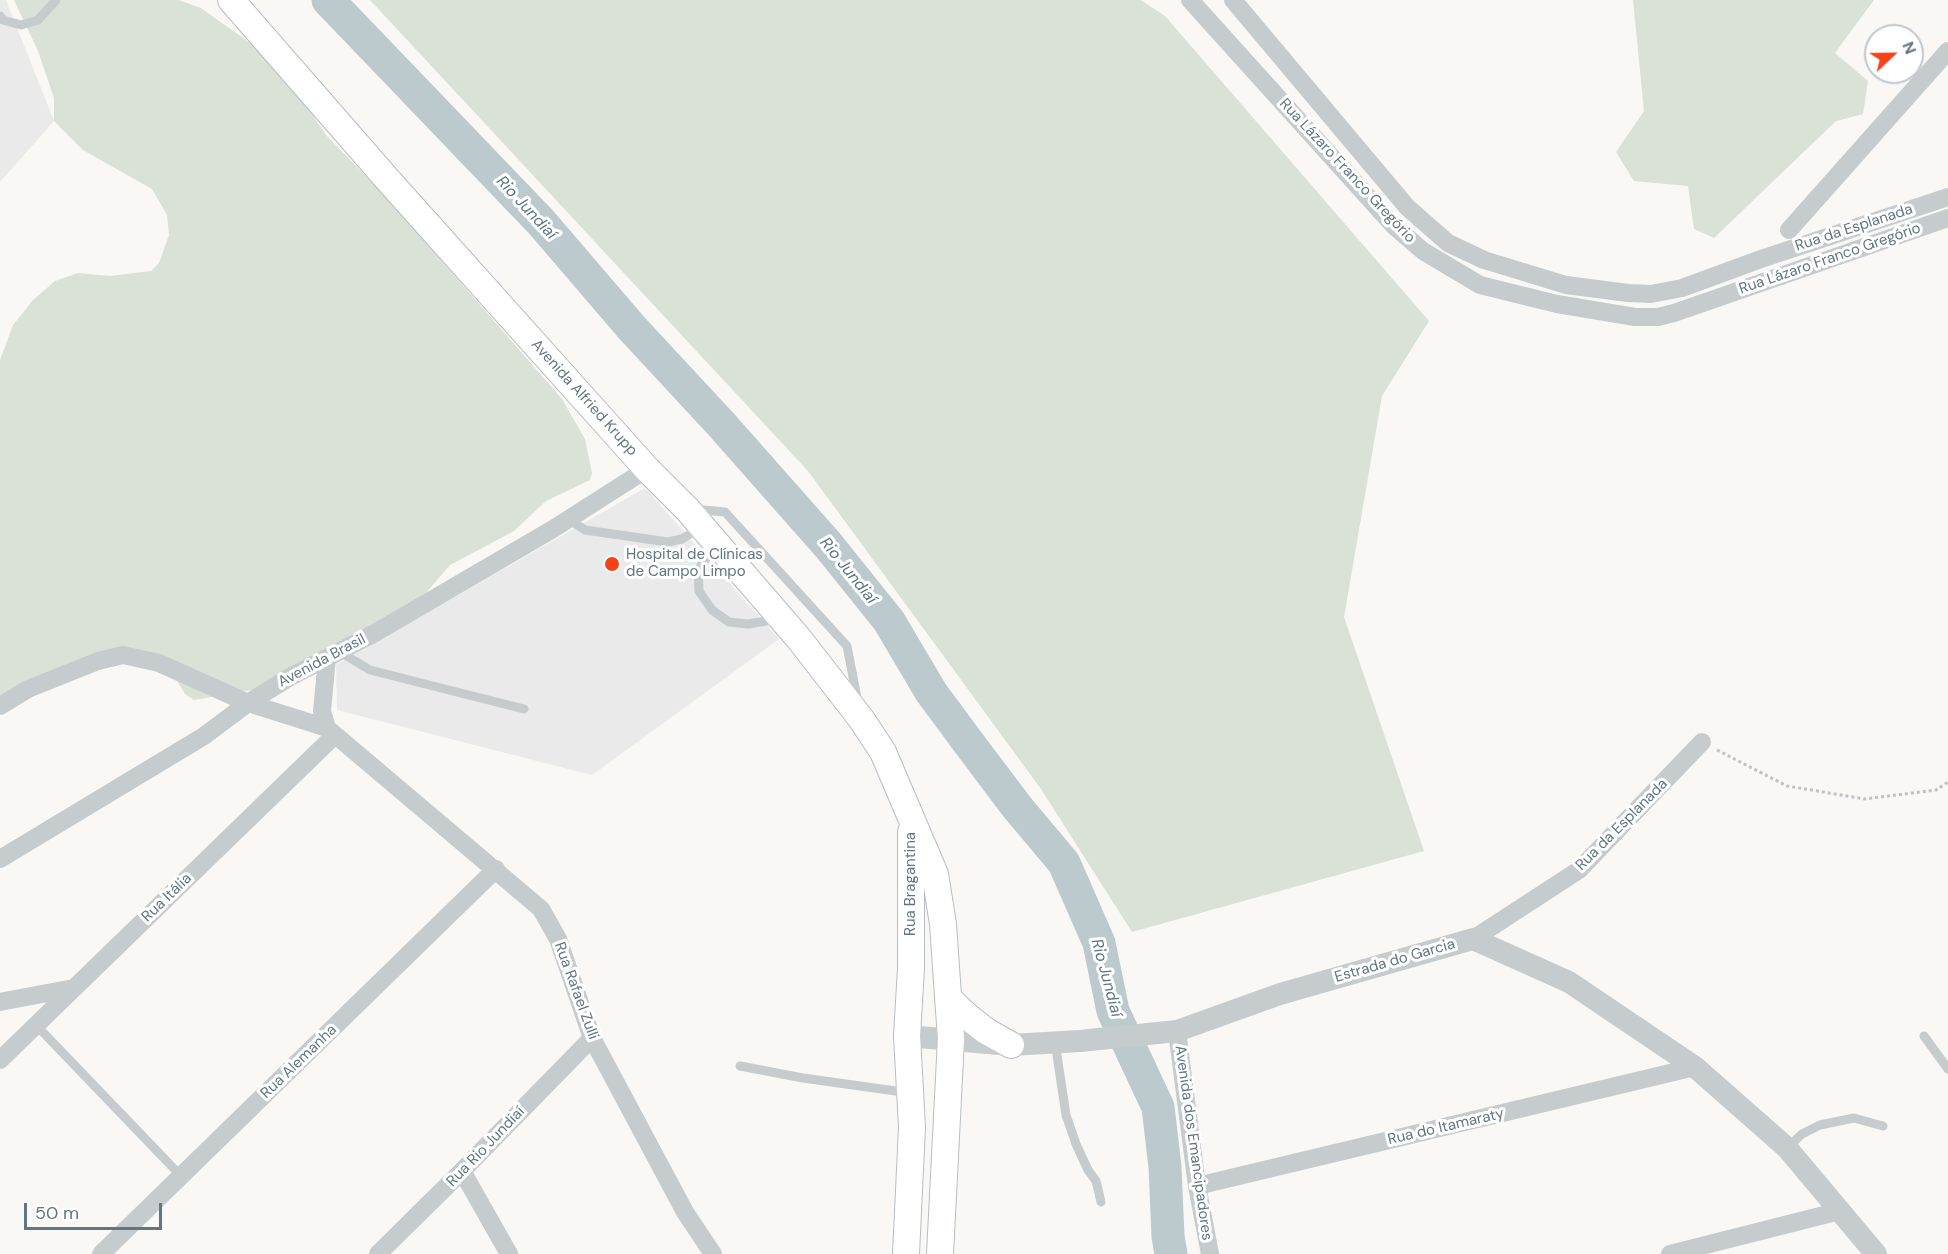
<!DOCTYPE html>
<html>
<head>
<meta charset="utf-8">
<style>
	body { margin:0 }
	#map { position:relative; width:1948px; height:1254px; overflow:hidden; background:#f9f8f5; font-family:"DM Sans",sans-serif }
	canvas { display:block }
	.north { position:absolute; left:1864px; top:24px; width:60px; height:60px; box-sizing:border-box; background:#fff; border:2px solid #bfc8ce; border-radius:50%; rotate:68deg; font-size:16px; font-weight:700; line-height:24px; text-align:center; color:#607684 }
	.north::after { content:''; display:block; margin:auto; width:21px; height:27px; background:#f54219; clip-path:polygon(50% 0,100% 100%,50% 72%,0 100%) }
	.scale { position:absolute; left:24px; top:1203px; width:138px; height:27px; box-sizing:border-box; border:3px solid #607684; border-top:0; padding-left:8px; font-size:18px; line-height:21px; white-space:nowrap; color:#607684; -webkit-text-stroke:4px #fff; paint-order:stroke }
</style>
</head>
<body>
<div id="map">
<canvas width="1948" height="1254"></canvas>
<div class="north">N</div>
<div class="scale">50 m</div>
</div>
<script>
const context = document.querySelector('canvas').getContext('2d');
context.lineJoin = 'round';
function fillPath(path, color) { context.fillStyle = color; context.fill(path, 'evenodd'); }
const toPath = rows => new Path2D(rows.map(r => 'M' + r).join(''));
function trace(path, color, width, dash) { context.strokeStyle = color; context.lineWidth = width; context.lineCap = dash ? 'butt' : 'round'; context.setLineDash(dash || []); context.stroke(path); }
function drawText(font, color, halo, rows, align = 'center') {
  context.font = font + ' "DM Sans",sans-serif'; context.lineWidth = 6; context.setLineDash([]); context.textBaseline = 'middle'; context.strokeStyle = halo; context.fillStyle = color; for (const [text, x, y, turn = 0] of rows) {
    context.save(); context.translate(x, y); context.rotate((+turn || 0) * Math.PI / 180); context.textAlign = isNaN(turn) ? turn : align; if (halo) context.strokeText(text, 0, 0); context.fillText(text, 0, 0); context.restore();
  }
}
fillPath(toPath([
	[0,0,6,0,54,121,0,182],
	[645,488,779,639,592,775,337,710,336,665]
]), '#e9eae9');
fillPath(toPath([
	[14,0,178,0,201,8,278,63,326,135,386,197,562,399,585,439,592,473,590,480,546,501,514,531,450,565,412,609,263,688,194,700,185,694,167,664,152,654,0,697,0,360,13,325,33,300,55,281,78,273,110,276,151,271,159,263,169,235,167,215,152,189,83,150,54,121,54,98,38,51],
	[370,0,1141,0,1165,16,1429,321,1382,396,1344,617,1424,851,1132,932,1041,789,808,471],
	[1633,0,1874,0,1835,53,1868,81,1863,114,1836,121,1714,238,1694,229,1688,186,1634,181,1616,152,1644,111]
]), '#dae1d6');
trace(toPath([
	[328,0,541,222,631,327,721,424,828,545,889,621,931,692,968,742,1017,807,1064,863,1099,943,1113,1011,1158,1107,1165,1167,1168,1236,1171,1254]
]), '#bccace', 33);
const secondary = toPath([
	[231,0,388,180,647,469,687,509,800,640,862,720,883,752,935,874,943,924,951,1039,940,1254],
	[948,998,967,1016,986,1031,1011,1045],
	[906,1254,912,1127,907,1036,911,968,911,832]
]);
trace(secondary, '#b7bec3', 28);
trace(toPath([
	[1717,750,1787,786,1865,799,1936,790,1948,782]
]), '#bfc2c4', 3, [3, 3]);
trace(toPath([
	[0,16,3,20,21,25,38,20,56,0],
	[694,509,725,512,847,646,858,703],
	[568,519,585,530,668,542,682,539,700,528],
	[715,545,698,570,699,591,712,610,729,622,748,624,778,619],
	[340,652,370,670,524,709],
	[36,1025,181,1176],
	[1924,1036,1948,1069],
	[1055,1042,1066,1115,1076,1144,1088,1170,1096,1181,1101,1202],
	[740,1066,803,1078,910,1093],
	[1787,1148,1802,1134,1820,1125,1854,1118,1883,1126]
]), '#c6cbce', 9);
trace(toPath([
	[1190,0,1394,226,1423,251,1480,285,1557,304,1635,317,1658,317,1674,313,1948,218],
	[1233,0,1407,207,1448,243,1484,260,1566,285,1628,293,1651,294,1682,288,1761,259,1948,197],
	[1789,230,1948,51],
	[0,706,28,689,98,661,123,655,159,663,248,703,327,728,541,909,558,939,592,1038,685,1212,713,1254],
	[327,728,322,711,327,658],
	[0,859,204,736,248,703,290,677,375,633,553,529,647,469],
	[1473,939,1579,870,1702,742],
	[0,1002,74,988],
	[1177,1031,1197,1186,1210,1254],
	[0,1060,335,735],
	[462,1171,509,1254],
	[1197,1186,1695,1067],
	[101,1254,496,869],
	[378,1254,462,1171,592,1038],
	[1670,1254,1840,1211]
]), '#c6cbce', 18);
trace(toPath([
	[907,1036,1011,1045,1080,1041,1177,1031,1280,994,1473,939,1569,982,1695,1067,1787,1148,1876,1254]
]), '#c6cbce', 22);
trace(secondary, '#fff', 26);
for (const [x, y, r, color] of [
	[612,564,8,"#f54219"]
]) { const dot = new Path2D(); dot.arc(x, y, r, 0, 2 * Math.PI); context.fillStyle = color; context.fill(dot); trace(dot, '#fff', 2); }
drawText('15px', '#607684', '#fff', [
	["Rua Lázaro Franco Gregório",1347,171,47],
	["Rua da Esplanada",1854,228,-18],
	["Rua Lázaro Franco Gregório",1830,259,-19],
	["Avenida Alfried Krupp",584,398,48],
	["Avenida Brasil",322,661,-28],
	["Rua da Esplanada",1622,825,-45],
	["Rua Bragantina",911,884,-90],
	["Rua Itália",167,898,-44],
	["Estrada do Garcia",1395,961,-16],
	["Rua Rafael Zulli",576,991,70],
	["Rua Alemanha",299,1062,-44],
	["Rua do Itamaraty",1446,1127,-13],
	["Avenida dos Emancipadores",1193,1143,82],
	["Rua Rio Jundiaí",486,1147,-46]
]);
drawText('15px', '#607684', '#fff', [
	["Hospital de Clínicas",626,555],
	["de Campo Limpo",626,572]
], 'left');
drawText('italic 16px', '#5b767e', '#fff', [
	["Rio Jundiaí",526,208,47],
	["Rio Jundiaí",848,571,51],
	["Rio Jundiaí",1106,978,75]
]);
</script>
</body>
</html>
